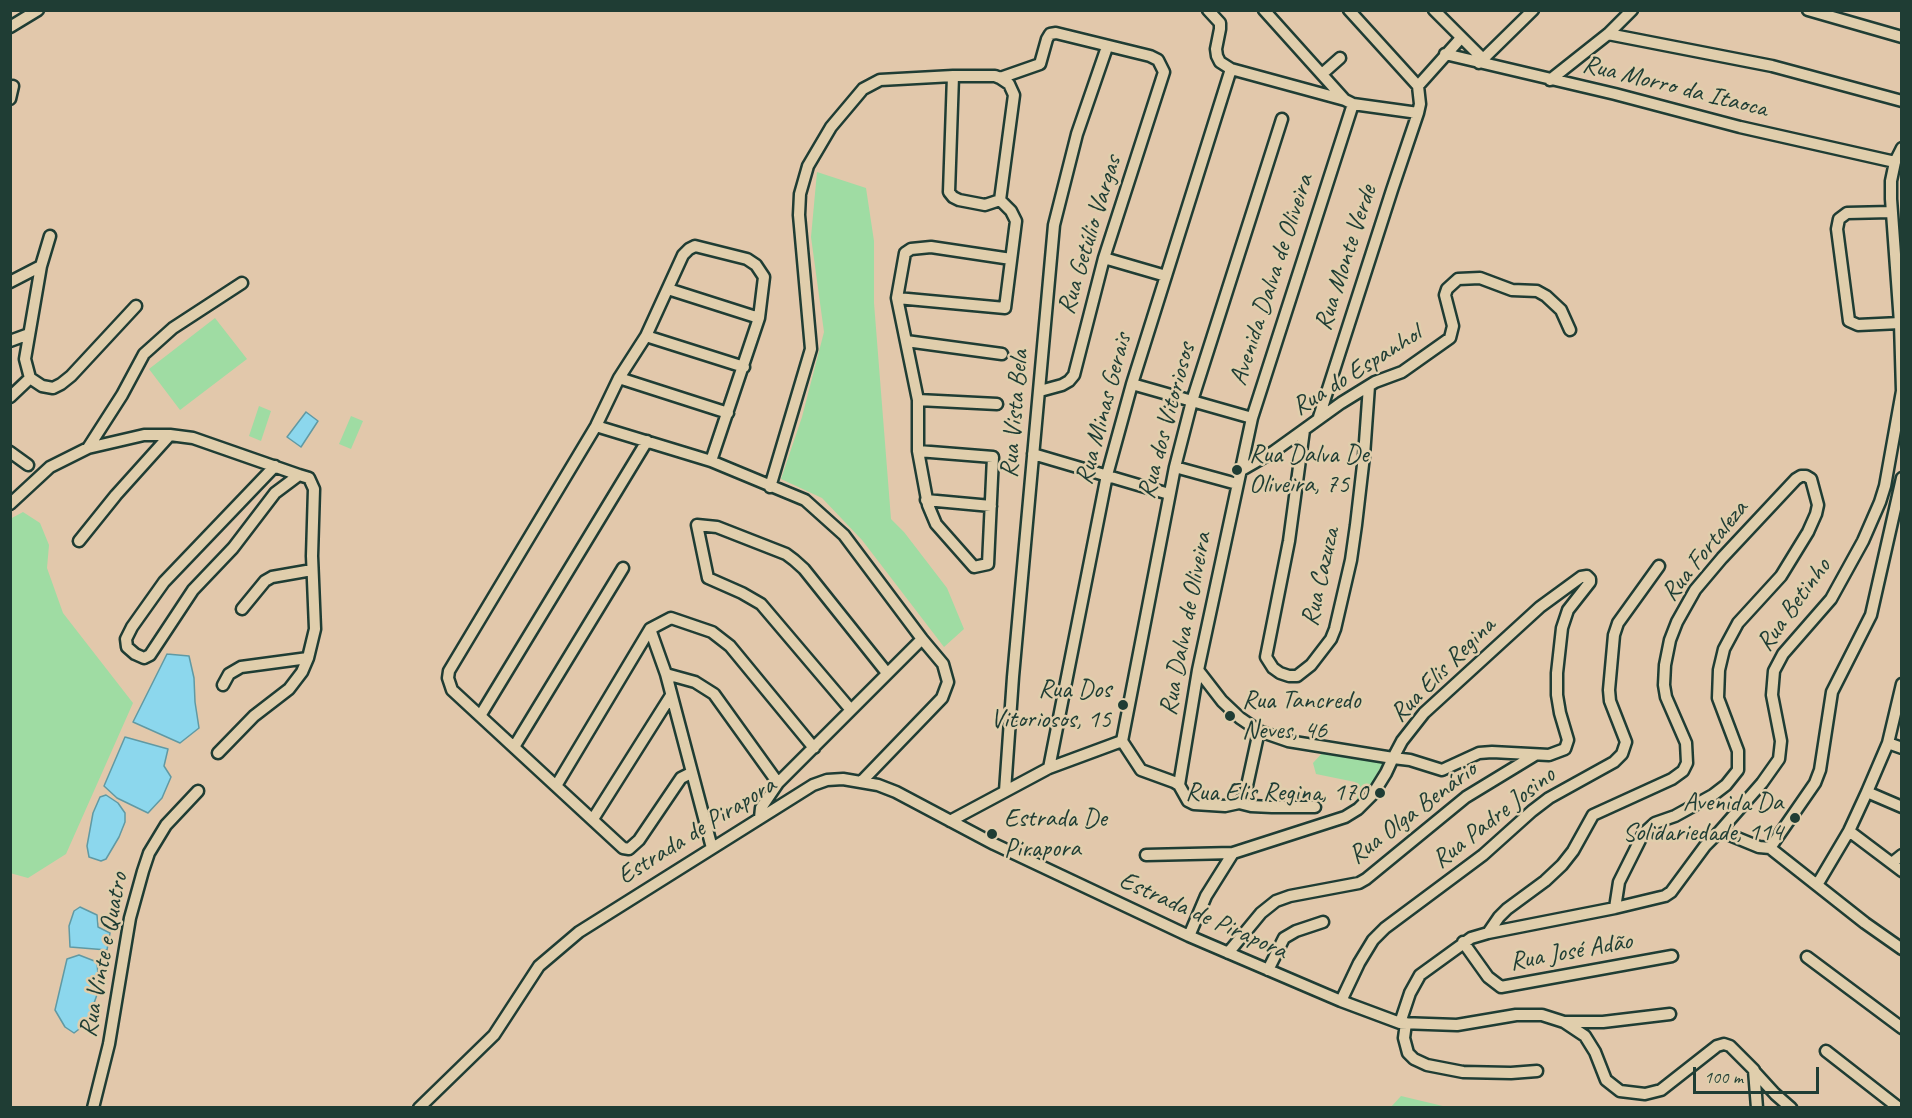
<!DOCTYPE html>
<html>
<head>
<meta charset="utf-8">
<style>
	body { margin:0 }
	#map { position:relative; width:1912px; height:1118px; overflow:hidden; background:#e2c8ab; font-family:Caveat,sans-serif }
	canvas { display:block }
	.frame { position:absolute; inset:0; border:12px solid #1f3d34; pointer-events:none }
	.scale { position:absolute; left:1693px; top:1067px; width:126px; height:27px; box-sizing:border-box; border:3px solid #1f3d34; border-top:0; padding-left:8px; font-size:18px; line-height:21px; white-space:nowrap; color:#1f3d34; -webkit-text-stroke:4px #e0ceac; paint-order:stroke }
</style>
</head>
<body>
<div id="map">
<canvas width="1912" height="1118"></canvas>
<div class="frame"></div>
<div class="scale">100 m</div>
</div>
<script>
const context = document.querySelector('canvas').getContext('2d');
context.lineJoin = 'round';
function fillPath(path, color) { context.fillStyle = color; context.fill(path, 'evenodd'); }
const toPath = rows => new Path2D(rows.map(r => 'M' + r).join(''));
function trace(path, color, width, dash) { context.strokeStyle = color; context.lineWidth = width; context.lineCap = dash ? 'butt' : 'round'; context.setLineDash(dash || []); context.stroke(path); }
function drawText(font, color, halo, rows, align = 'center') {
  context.font = font + ' Caveat,sans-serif'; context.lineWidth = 5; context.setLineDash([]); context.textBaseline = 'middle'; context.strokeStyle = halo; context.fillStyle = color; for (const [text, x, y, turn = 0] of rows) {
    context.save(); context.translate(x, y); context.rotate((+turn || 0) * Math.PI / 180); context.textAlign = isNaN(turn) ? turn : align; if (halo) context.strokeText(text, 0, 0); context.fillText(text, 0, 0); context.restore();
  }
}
fillPath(toPath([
	[817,172,866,188,874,241,874,303,891,519,904,532,947,588,964,629,944,647,862,540,822,498,781,479,802,417,824,332,811,237],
	[215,318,247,359,180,410,149,369],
	[259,406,271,411,261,441,249,436],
	[351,416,363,421,351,449,339,444],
	[23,512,40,523,49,545,47,568,63,613,133,703,66,854,28,878,10,873,10,519],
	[1324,751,1384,761,1370,786,1357,800,1355,782,1316,774,1313,763],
	[1401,1096,1447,1107,1391,1107]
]), '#9fdca3');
const water = toPath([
	[306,412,318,421,301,447,287,437,306,412],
	[167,654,189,656,194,678,195,702,199,728,180,743,133,722,167,654],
	[125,737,168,749,164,766,171,777,162,798,148,813,117,798,104,786,125,737],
	[106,795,118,803,125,813,125,822,119,837,106,859,101,861,89,857,87,846,93,813,100,797,106,795],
	[80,907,97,915,98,927,110,933,107,950,70,947,69,926,74,911,80,907],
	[79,955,97,962,99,989,87,1023,74,1033,65,1027,55,1010,67,959,79,955]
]);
fillPath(water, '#8cd7ed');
trace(water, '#6099a3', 1.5);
const street = toPath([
	[1208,10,1220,23,1220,29,1216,49,1217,56,1220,62,1231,69,1345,100,1353,104,1418,113],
	[1264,10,1344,99],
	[1349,10,1418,86],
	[1434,10,1483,59],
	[1808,10,1902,37],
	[10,27,38,10],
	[1608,34,1772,66,1902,101],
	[1445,54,1615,94,1740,127,1895,162],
	[1479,63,1533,10],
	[1322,74,1340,58],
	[953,76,949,192,953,197,959,200,985,205,1000,200],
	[1000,78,1040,64,1047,39,1050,34,1056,33,1150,56,1158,60,1164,72,1104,258,1074,375,1069,381,1062,385,1040,391],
	[1550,80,1608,34,1632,10],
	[10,99,13,86],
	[1902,148,1895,162,1891,181,1891,199,1900,323,1902,391],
	[1891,212,1847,213,1839,219,1837,229,1849,321,1858,325,1900,323],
	[1104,258,1166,276],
	[10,282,41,266],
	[668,289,759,318],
	[897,298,1005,308,1016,221,1011,211,1000,200],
	[646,336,744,367],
	[10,341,29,334],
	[906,341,1002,354],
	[30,378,25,359,41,266,50,236],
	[30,378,42,386,53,388,61,384,71,376,136,306],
	[619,378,728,413],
	[1132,384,1252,418],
	[10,397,30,378],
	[918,400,997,404],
	[1319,417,1392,190,1418,113,1420,104,1418,86,1461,38],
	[596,426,711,461,805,500,844,535,922,639,943,664,948,682,942,698,862,781],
	[1304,430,1289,541,1266,657,1273,668,1280,673,1289,676,1297,676,1311,665,1331,639,1335,629,1351,560,1356,525,1364,456,1369,386],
	[88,448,122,395,144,354,173,328,242,283],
	[918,451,993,457,988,564,974,567,936,524,928,505,918,451,918,400,897,298,905,253,911,249,931,247,1011,259],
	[10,452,28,465],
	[1033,454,1169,494],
	[1175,467,1237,484],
	[1240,471,1273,452,1341,403,1375,382,1402,372,1450,338,1453,326,1445,295,1447,289,1458,279,1480,278,1512,290,1537,291,1546,296,1561,310,1570,330],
	[770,487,811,349,799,215,800,194,808,166,831,127,863,89,880,80,953,76,995,76,1000,78,1009,84,1014,95,1000,200],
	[926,500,991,506],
	[10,504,50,467,88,448,144,435,170,435,193,438,299,475],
	[79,541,116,495,170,435],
	[242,609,265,581,272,577,312,570],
	[650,629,666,674,712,848],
	[666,674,695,682,714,694,778,783],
	[223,685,229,674,241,667,308,658],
	[851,710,761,604,742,593,708,578,697,525,717,527,786,554,794,560,804,569,887,673],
	[480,716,647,441],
	[1122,741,1175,467,1192,401,1282,119],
	[1122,741,1141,770,1174,782,1179,785,1188,801,1194,804,1225,806,1239,803,1245,795,1259,731],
	[1888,743,1902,748],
	[514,747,623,568],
	[218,753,254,716,289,689,302,672,308,658,315,629,312,556,314,489,309,478,299,475,275,493,233,548,193,590,150,655,144,658,135,654,127,647,126,639,132,627,164,582,275,466],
	[1049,768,1107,475,1132,384,1231,69],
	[691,773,681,778,639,840,629,849,623,848,452,690,448,678,449,671,596,426,619,378,646,336,683,255,689,249,695,246,747,259,756,265,764,277,759,318,711,461],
	[1179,785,1198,670,1252,418,1353,104],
	[556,786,650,629,671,618,712,632,730,646,814,748],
	[1005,791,1013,677,1054,225,1077,134,1107,47],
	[1867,792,1902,807],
	[1239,803,1251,806,1272,807,1315,807],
	[760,818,761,808,778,783,922,639],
	[593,819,670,697],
	[950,821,1049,768,1122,741],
	[1720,831,1762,783,1779,759,1781,741,1772,695,1774,671,1783,654,1831,599,1863,541,1880,502,1885,486,1902,391],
	[1849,831,1902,871],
	[1770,848,1865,923,1902,949],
	[1146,855,1233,853,1345,817,1358,809,1373,794,1386,773,1393,758,1402,741,1424,713,1540,607,1581,577,1587,576,1590,579,1590,582,1568,610,1562,628,1557,673,1557,695,1560,713,1568,740,1565,749,1549,755,1492,752,1479,753,1442,770,1410,760,1393,758,1288,741,1259,731,1240,718,1222,701,1198,670],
	[1892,863,1902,855],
	[1817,885,1849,831,1867,792,1888,743,1902,684],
	[1488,933,1499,917,1507,909,1545,881,1562,865,1573,851,1593,815,1672,779,1683,771,1687,763,1686,743,1666,697,1664,685,1665,665,1670,640,1677,622,1695,590,1722,558,1796,479,1801,476,1806,476,1811,479,1818,505,1816,514,1808,532,1781,576,1738,623,1724,649,1719,670,1718,698,1738,751,1738,770,1726,785,1713,795,1675,816,1655,823,1643,834,1619,882,1615,908],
	[1189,936,1206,896,1233,853],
	[1463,942,1488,977,1501,987,1672,956],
	[1228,953,1261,913,1276,901,1290,896,1359,883,1366,879,1466,797,1535,755],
	[1807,957,1902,1028],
	[1268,970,1284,938,1296,931,1323,922],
	[1341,1001,1359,963,1373,940,1385,928,1483,855,1532,811,1549,798,1614,762,1622,754,1626,742,1610,701,1609,690,1614,635,1618,623,1659,566],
	[1565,1022,1603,1022,1670,1014],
	[1400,1023,1410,993,1420,975,1471,938,1488,933,1615,908,1665,896,1671,892,1705,846,1720,831,1759,847,1770,848,1815,783,1820,770,1832,692,1871,615,1902,478],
	[1406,1023,1404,1038,1408,1053,1414,1059,1427,1065,1463,1072,1511,1073,1537,1071],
	[1826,1051,1899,1108],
	[1754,1071,1775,1094,1791,1108],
	[93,1108,109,1044,130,918,143,871,149,853,166,825,198,791],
	[419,1108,494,1035,539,966,579,932,813,785,827,780,843,779,878,785,896,792,994,844,1189,936,1341,1001,1400,1023,1457,1025,1516,1015,1542,1015,1564,1022,1585,1036,1595,1052,1606,1080,1620,1091,1645,1094,1661,1090,1717,1046,1724,1044,1730,1046,1754,1070,1757,1108]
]);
trace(street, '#1f3d34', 15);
trace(street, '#e0ceac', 10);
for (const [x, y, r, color] of [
	[1237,470,6,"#1f3d34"],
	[1123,705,6,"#1f3d34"],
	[1230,716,6,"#1f3d34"],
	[1380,793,6,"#1f3d34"],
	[1795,818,6,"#1f3d34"],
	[992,834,6,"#1f3d34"]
]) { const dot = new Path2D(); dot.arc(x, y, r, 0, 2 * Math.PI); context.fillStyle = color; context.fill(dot); trace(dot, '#e0ceac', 2); }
drawText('26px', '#1f3d34', '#e0ceac', [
	["Rua Morro da Itaoca",1675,87,14],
	["Rua Getúlio Vargas",1090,235,-73],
	["Rua Monte Verde",1346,258,-72],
	["Avenida Dalva de Oliveira",1272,280,-72],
	["Rua do Espanhol",1357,371,-32],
	["Rua Minas Gerais",1104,409,-75],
	["Rua Vista Bela",1015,414,-85],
	["Rua dos Vitoriosos",1167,421,-75],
	["Rua Fortaleza",1705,551,-51],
	["Rua Cazuza",1321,577,-77],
	["Rua Betinho",1794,605,-54],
	["Rua Dalva de Oliveira",1186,624,-79],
	["Rua Elis Regina",1443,670,-45],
	["Rua Olga Benário",1413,813,-37],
	["Rua Padre Josino",1494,818,-38],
	["Estrada de Pirapora",697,831,-32],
	["Estrada de Pirapora",1203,916,24],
	["Rua José Adão",1571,952,-10],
	["Rua Vinte e Quatro",104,955,-79]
]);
drawText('26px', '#1f3d34', '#e0ceac', [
	["Rua Dalva De",1249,455],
	["Oliveira, 75",1249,485],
	["Rua Dos",1111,690,"right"],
	["Vitoriosos, 15",1111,720,"right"],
	["Rua Tancredo",1242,701],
	["Neves, 46",1242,731],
	["Rua Elis Regina, 170",1368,793,"right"],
	["Avenida Da",1783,803,"right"],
	["Solidariedade, 114",1783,833,"right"],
	["Estrada De",1004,819],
	["Pirapora",1004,849]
], 'left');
</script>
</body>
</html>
